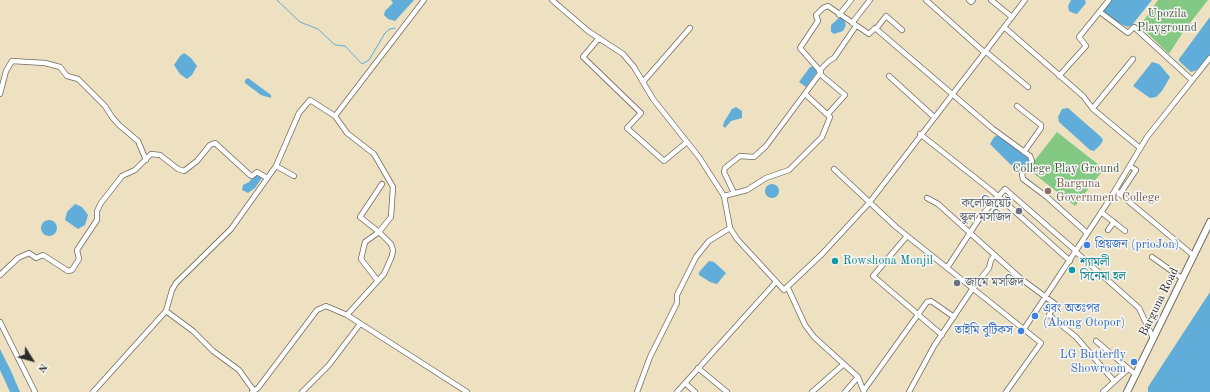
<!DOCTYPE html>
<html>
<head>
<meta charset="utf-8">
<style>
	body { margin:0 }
	#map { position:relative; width:1210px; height:392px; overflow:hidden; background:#ede1c1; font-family:"Old Standard TT",serif }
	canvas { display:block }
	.north { position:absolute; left:12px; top:340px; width:40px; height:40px; -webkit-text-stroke:3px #f6f6f2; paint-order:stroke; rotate:127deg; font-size:11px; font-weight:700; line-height:16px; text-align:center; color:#2b2b2b }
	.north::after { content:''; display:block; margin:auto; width:14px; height:18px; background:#2b2b2b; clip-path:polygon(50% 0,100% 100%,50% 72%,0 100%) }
</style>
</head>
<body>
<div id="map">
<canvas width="1210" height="392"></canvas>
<div class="north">N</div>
</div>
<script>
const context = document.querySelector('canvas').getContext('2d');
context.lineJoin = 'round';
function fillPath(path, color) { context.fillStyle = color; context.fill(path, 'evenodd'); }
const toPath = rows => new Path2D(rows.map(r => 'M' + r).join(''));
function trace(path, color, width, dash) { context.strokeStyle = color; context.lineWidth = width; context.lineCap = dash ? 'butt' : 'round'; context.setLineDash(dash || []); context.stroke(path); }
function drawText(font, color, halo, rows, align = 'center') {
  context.font = font + ' "Old Standard TT","Noto Serif Bengali",serif'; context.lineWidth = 3; context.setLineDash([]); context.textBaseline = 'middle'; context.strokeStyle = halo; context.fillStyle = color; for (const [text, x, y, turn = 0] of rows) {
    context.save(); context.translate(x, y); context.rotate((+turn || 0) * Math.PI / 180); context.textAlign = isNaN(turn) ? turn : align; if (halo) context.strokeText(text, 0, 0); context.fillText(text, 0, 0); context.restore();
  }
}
fillPath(toPath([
	[1158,0,1208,0,1183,32,1169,54,1140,26],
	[1057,132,1104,169,1075,206,1028,169]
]), '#83c984');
fillPath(toPath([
	[391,0,414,0,395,21,388,19,384,15,385,11,393,3],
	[1071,0,1085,0,1086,3,1077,14,1073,13,1069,11,1068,6],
	[1110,0,1152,0,1132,25,1128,27,1114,21,1102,11],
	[840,17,844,19,846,25,843,31,834,34,831,32,831,25],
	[1210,17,1210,55,1197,70,1191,72,1179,61,1179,59],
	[184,53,191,58,197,66,192,75,187,79,180,74,174,65,180,56],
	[1152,62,1159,64,1170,77,1162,91,1156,97,1150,98,1133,86],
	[810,67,814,67,817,72,806,87,799,82],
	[248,78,271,95,271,98,261,95,245,83,245,80],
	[736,107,742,111,742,118,731,121,725,128,723,126,724,122,732,109],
	[1068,108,1101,137,1103,140,1101,144,1094,151,1090,150,1059,122,1058,117,1062,109],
	[998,135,1030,157,1031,160,1022,171,1011,165,990,144,994,137],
	[256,174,262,178,255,188,248,193,242,190,243,185,249,182],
	'765 191a7 7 0 1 1 14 0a7 7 0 1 1-14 0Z',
	[75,204,82,207,88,215,85,225,78,229,65,220,67,212],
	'41 228a8 8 0 1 1 16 0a8 8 0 1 1-16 0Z',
	[709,261,714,262,726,273,717,284,710,282,699,275,699,272],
	[1210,292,1210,392,1148,392,1148,387],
	[0,349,11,371,20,392,10,392,0,370]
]), '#5fadd8');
trace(toPath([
	[277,0,300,22,318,29,335,45,345,46,362,64,369,60,385,33,390,29,395,28]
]), '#5fadd8', 1);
const minor = toPath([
	[552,0,588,31,623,54,634,67,653,99,699,157,724,196,730,228,737,239,784,290,822,254,869,203,1025,0],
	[926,0,984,52],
	[969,0,971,2,973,0],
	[991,0,1012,17],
	[1100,12,1128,33,1134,27,1192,80],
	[839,15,851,0],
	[852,23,870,0],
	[1004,27,1083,96,1093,109,1140,148],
	[876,29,886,16,902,30],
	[599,38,583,57,641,113,627,128,664,161,687,142],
	[985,51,1028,87],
	[819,71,829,61,834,58,856,26],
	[820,74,845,95,828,114],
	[889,76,934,117],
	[1059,76,1086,46,1079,37,1109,0],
	[643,82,690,28],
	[0,94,6,71,12,61,45,63,60,67,67,76,78,79,105,106,112,117,119,125,138,141,146,160],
	[1017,106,1041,125,1041,128,1024,152],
	[1093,108,1133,59],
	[335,116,424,0],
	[920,134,992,191,1070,261],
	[276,166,294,176],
	[834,169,896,227,1041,343,1006,392],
	[1115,190,1194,256],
	[734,193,724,172,725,168,740,156,754,157,766,146,821,72,800,48,818,21,816,15,823,8,828,6,869,34,875,28,993,129,1030,156,1032,161,1022,174,1023,179,1047,197,1087,233],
	[1120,194,1136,170,1130,166],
	[724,196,747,190,766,178,789,170,822,137,830,117,805,94],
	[927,198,938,204,1020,278,1055,304,1049,315,1076,337,1114,381],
	[1101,212,1125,231],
	[1108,230,1114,222],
	[907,236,873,276,942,335],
	[1076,252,1139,308,1153,338],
	[1152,257,1183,279],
	[947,268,981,216,1005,189,1076,251],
	[0,275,18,258,29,253,36,258,43,255,68,271,72,270,79,259,77,250,97,220,97,211,101,203,122,176,135,170,151,154,160,155,178,169,184,171,197,161,210,145,215,143,250,175,252,176,257,172,267,178],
	[378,281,361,259,365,242,379,232,360,217,382,184],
	[788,288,805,325,814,337,858,377,864,392],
	[166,311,193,331,213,351,239,370,254,391],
	[0,322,35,392],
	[1024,329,1108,202,1147,137,1210,58],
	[1096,341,1136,375],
	[698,368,727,392],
	[685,383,695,392],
	[864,390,927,302,931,301,954,317],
	[93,392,166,311,172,290,176,283,231,229,276,166,299,113,310,100,335,116,347,133,374,154,393,187,391,217,379,232,391,244,393,250,392,256,384,274,347,315],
	[252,392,258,388,317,310,326,306,347,315,467,392],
	[302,392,329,365,360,324],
	[637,392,650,357,677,303,677,295,696,257,709,241,730,228],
	[677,392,776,282],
	[812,392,844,364],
	[845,392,858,377],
	[909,392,934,346,973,288,989,268,991,260,995,255],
	[1103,392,1128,369]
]);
const major = toPath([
	[1127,392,1210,222]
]);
trace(minor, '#6f6b60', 6);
trace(major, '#6f6b60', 8);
trace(minor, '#fff', 4.5);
trace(major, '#fff', 6);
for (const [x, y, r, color] of [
	[1048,191,4,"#8d6e63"],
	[1019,211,4,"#6b7280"],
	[1087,245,4,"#3f7fe0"],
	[835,261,4,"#0f9aa8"],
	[1072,270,4,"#0f9aa8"],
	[957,283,4,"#6b7280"],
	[1035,316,4,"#3f7fe0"],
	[1021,331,4,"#3f7fe0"],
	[1134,362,4,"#3f7fe0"]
]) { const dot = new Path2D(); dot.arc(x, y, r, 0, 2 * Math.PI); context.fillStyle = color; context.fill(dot); trace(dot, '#f6f6f2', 1.5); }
drawText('12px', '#455a46', '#f6f6f2', [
	["Upozila",1167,14],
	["Playground",1167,28],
	["College Play Ground",1066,169]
]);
drawText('12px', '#785e54', '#f6f6f2', [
	["Barguna",1056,184],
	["Government College",1056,198]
], 'left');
drawText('12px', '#5b616d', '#f6f6f2', [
	["কলেজিয়েট",1011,204],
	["স্কুল মসজিদ",1011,218],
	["জামে মসজিদ",965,283,"left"]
], 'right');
drawText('12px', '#366cbe', '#f6f6f2', [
	["প্রিয়জন (prioJon)",1095,245],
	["এবং অতঃপর",1043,309],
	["(Abong Otopor)",1043,323],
	["তাইমি বুটিকস",1013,331,"right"],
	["LG Butterfly",1126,355,"right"],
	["Showroom",1126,369,"right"]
], 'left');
drawText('12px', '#0d838f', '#f6f6f2', [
	["Rowshona Monjil",843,261],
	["শ্যামলী",1080,263],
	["সিনেমা হল",1080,277]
], 'left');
drawText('12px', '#2b2b2b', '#f6f6f2', [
	["Barguna Road",1159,302,-64]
]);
</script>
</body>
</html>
